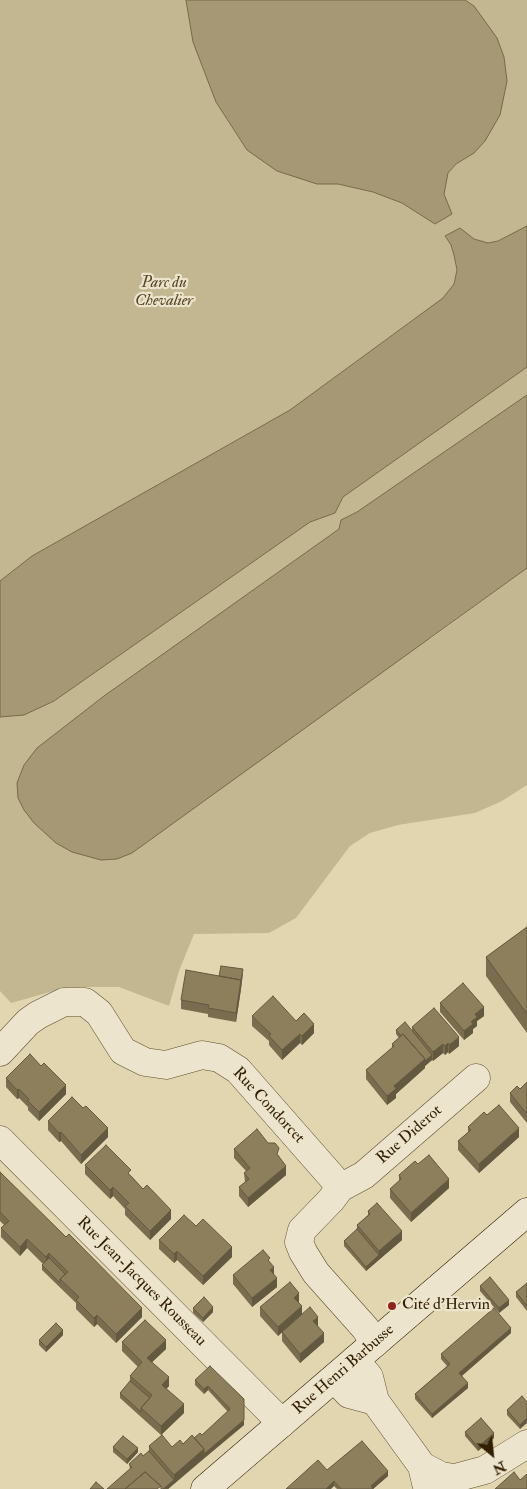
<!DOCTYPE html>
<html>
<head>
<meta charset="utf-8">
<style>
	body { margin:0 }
	#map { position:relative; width:527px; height:1489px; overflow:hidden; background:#e1d6b0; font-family:"IM FELL Double Pica",serif }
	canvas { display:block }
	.north { position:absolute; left:467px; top:1429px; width:50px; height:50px; -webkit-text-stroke:4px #ece4cc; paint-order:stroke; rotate:152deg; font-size:14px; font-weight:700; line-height:20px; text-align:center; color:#321f02 }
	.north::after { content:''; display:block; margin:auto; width:18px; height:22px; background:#321f02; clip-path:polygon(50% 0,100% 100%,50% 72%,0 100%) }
</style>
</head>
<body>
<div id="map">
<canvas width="527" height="1489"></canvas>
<div class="north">N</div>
</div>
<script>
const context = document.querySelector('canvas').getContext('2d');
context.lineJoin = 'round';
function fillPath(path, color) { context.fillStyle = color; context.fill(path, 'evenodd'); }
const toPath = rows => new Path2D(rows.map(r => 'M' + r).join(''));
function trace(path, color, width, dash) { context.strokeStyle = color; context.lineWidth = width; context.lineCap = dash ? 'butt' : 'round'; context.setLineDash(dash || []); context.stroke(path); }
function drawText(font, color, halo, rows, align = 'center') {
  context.font = font + ' "IM FELL Double Pica",serif'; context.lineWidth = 4.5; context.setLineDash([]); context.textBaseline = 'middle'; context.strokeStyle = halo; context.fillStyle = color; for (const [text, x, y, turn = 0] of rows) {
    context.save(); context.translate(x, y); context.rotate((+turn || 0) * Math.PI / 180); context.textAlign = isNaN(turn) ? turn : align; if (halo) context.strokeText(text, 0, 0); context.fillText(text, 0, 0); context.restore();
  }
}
fillPath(toPath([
	[0,0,186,0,193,42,216,102,247,150,317,184,338,184,373,192,402,203,435,224,448,173,456,164,474,153,474,6,465,0,527,0,527,226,498,241,488,243,474,239,460,229,445,237,451,245,454,255,457,270,454,284,443,298,290,410,32,556,0,581],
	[527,367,527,395,357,512,341,520,339,529,273,576,430,639,527,568,527,785,502,801,475,813,398,825,370,833,350,846,296,918,269,933,194,934,179,971,169,1006,119,987,68,987,11,1003,0,991,0,717,24,715,54,701,310,522,335,513,343,497]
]), '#c3b792');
const water = toPath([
	[186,0,465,0,474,6,497,38,504,57,507,81,500,115,485,141,474,153,456,164,448,173,444,194,452,214,435,224,402,203,373,192,338,184,317,184,277,171,247,150,216,102,193,42,186,0],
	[527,226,527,367,343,497,335,513,310,522,54,701,24,715,0,717,0,581,32,556,290,410,443,298,454,284,457,270,454,255,451,245,445,236,460,228,474,239,488,243,498,241,527,226],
	[527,395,527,568,132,853,117,859,101,860,72,852,56,843,34,823,24,810,18,798,17,783,24,765,37,748,104,696,339,529,341,520,357,512,527,395]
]);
fillPath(water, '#a69875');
trace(water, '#786847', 1);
const street = toPath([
	[0,1052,28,1022,38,1015,64,1002,85,1002,99,1013,123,1051,145,1062,166,1065,202,1055,219,1058,238,1070,332,1177,340,1188,331,1200,302,1230,299,1242,303,1252,316,1273,365,1328,375,1343],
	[0,1140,282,1423],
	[340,1188,364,1175,476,1078],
	[335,1379,349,1394,375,1401,369,1377,355,1360],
	[375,1401,422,1466,426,1483],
	[422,1466,441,1476,455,1478,485,1470,527,1444]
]);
const secondary = toPath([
	[205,1489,527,1212]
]);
trace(street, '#5e4d2e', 29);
trace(secondary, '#321f02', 29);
trace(street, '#ece4cc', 28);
trace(secondary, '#ece4cc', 28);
fillPath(toPath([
	[527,927,527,1033,486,976,486,957],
	[243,974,241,989,236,1022,208,1017,208,1014,181,1009,181,1000,219,976],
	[440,1003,484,1016,477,1021,477,1026,473,1029,473,1033,464,1040,440,1012],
	[252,1016,296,1021,314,1033,302,1045,300,1043,282,1060,269,1045,269,1041,252,1026],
	[412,1027,459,1046,449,1054,448,1052,445,1055,443,1053,433,1061,432,1060,425,1066,425,1068,396,1094,396,1098,387,1105,366,1079,366,1070,392,1048,392,1044,399,1038,396,1034,396,1030,412,1031],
	[6,1078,66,1094,39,1121,28,1110,28,1107,19,1098,17,1099,6,1087],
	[527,1082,527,1123,510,1102,510,1093,520,1089],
	[487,1115,519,1137,479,1173,458,1150,458,1141,468,1132,468,1127],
	[48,1121,108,1137,81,1164,61,1141,59,1142,48,1130],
	[234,1149,279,1156,286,1175,248,1207,239,1196,239,1187,245,1182,244,1173,246,1171,234,1158],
	[418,1164,449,1188,411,1222,390,1198,390,1189,399,1181,399,1175],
	[85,1165,131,1176,171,1219,150,1240,125,1215,125,1209,113,1196,110,1199,85,1174],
	[0,1172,142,1317,116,1343,97,1324,94,1327,76,1309,76,1303,42,1270,42,1265,43,1264,27,1248,20,1256,1,1237,1,1228,4,1225,0,1221],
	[368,1211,402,1240,366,1271,344,1246,344,1241,357,1229,357,1225,368,1215],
	[196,1226,232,1257,203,1285,177,1260,174,1263,159,1249,159,1240],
	[270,1263,277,1287,252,1307,233,1284,233,1275],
	[527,1283,527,1311,516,1297,516,1292],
	[480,1286,509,1305,499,1313,480,1291],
	[299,1302,299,1303,302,1315,318,1326,324,1342,300,1363,282,1341,282,1332,278,1336,260,1316,260,1307],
	[193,1308,213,1312,203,1322,193,1313],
	[511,1333,462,1376,468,1388,432,1418,415,1399,415,1394,447,1366,441,1359,441,1354],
	[63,1335,46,1352,39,1345,39,1340],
	[122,1342,166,1349,152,1362,169,1386,166,1389,184,1413,161,1435,120,1398,120,1393,130,1381,130,1376,138,1367,122,1351],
	[195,1380,244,1399,244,1425,168,1489,130,1469,129,1464,143,1456,149,1451,149,1446,172,1447,183,1444,202,1435,228,1412,208,1390,204,1394,195,1385],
	[522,1396,520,1429,507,1415,507,1410],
	[465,1432,494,1438,478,1451,465,1436],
	[113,1447,138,1452,127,1464,113,1452],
	[327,1470,388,1476,373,1489,337,1489,334,1486]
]), '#796c4f');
fillPath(toPath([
	[243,969,241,989,236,1022,236,1013],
	[484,1007,484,1016,477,1021,477,1026,473,1029,473,1033,464,1040,464,1031,471,1022,475,1014],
	[314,1024,314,1033,302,1045,302,1036],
	[300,1034,300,1043,282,1060,282,1050],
	[459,1037,459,1046,449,1054,449,1045],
	[448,1043,448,1052,445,1055,445,1046],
	[443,1044,443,1053,433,1061,433,1052],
	[432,1055,432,1060,425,1066,425,1068,396,1094,396,1098,387,1105,387,1096,394,1086,425,1059],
	[66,1085,66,1094,39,1121,39,1112],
	[19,1089,19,1098,17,1099,17,1090],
	[108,1128,108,1137,81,1164,81,1155],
	[519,1128,519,1137,479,1173,479,1164],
	[61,1132,61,1141,59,1142,59,1133],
	[286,1166,286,1175,248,1207,248,1198],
	[449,1179,449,1188,411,1222,411,1213],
	[113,1187,113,1196,110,1199,110,1190],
	[171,1210,171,1219,150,1240,150,1231],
	[402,1231,402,1240,366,1271,366,1267,379,1255,379,1251],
	[27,1239,27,1248,20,1256,20,1247],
	[232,1247,232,1257,203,1285,203,1276],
	[177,1251,177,1260,174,1263,174,1254],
	[49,1253,49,1263,46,1266,46,1257],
	[274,1267,274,1276,270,1270],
	[277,1278,277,1287,252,1307,252,1298],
	[299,1293,299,1302,294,1307,294,1298],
	[509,1300,509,1305,499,1313,499,1308],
	[302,1306,302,1315,278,1336,278,1327],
	[213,1307,213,1312,203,1322,203,1318],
	[142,1308,142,1317,116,1343,116,1334],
	[97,1315,97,1324,94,1327,94,1318],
	[318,1317,318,1326,313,1330,313,1321],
	[511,1328,511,1333,459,1378,459,1373],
	[63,1330,63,1335,46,1352,46,1347],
	[324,1333,324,1342,300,1363,300,1354],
	[166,1340,166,1349,147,1367,147,1358],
	[169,1377,169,1386,162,1394,162,1385],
	[468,1383,468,1388,432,1418,432,1414],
	[208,1386,208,1390,204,1394,204,1389],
	[184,1404,184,1413,161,1435,161,1426],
	[527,1418,527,1423,520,1429,520,1425],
	[244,1420,244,1425,204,1458,204,1454],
	[494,1433,494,1438,478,1451,478,1447],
	[138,1448,138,1452,127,1464,127,1459],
	[204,1449,204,1458,168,1489,163,1489,174,1480,174,1475],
	[388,1471,388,1476,373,1489,371,1486],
	[334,1481,334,1486,331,1489,326,1489]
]), '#635840');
const building = toPath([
	[527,927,527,1014,486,957,527,927],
	[221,966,243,969,241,980,219,976,221,966],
	[186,970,241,980,236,1013,208,1008,209,1005,181,1000,186,970],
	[463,983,484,1007,475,1014,477,1017,471,1022,473,1024,464,1031,440,1003,463,983],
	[273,996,296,1021,304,1013,314,1024,302,1036,300,1034,282,1050,269,1036,271,1034,252,1016,273,996],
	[434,1008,459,1037,449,1045,448,1043,445,1046,443,1044,433,1052,412,1027,434,1008],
	[405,1022,432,1055,425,1061,425,1059,403,1034,401,1036,396,1030,405,1022],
	[403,1034,425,1059,394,1086,396,1089,387,1096,366,1070,394,1046,392,1044,403,1034],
	[30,1054,41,1066,44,1063,66,1085,39,1112,28,1101,29,1099,19,1089,17,1090,6,1078,30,1054],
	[527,1082,527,1114,510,1093,517,1086,520,1089,527,1082],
	[72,1097,83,1108,86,1106,108,1128,81,1155,61,1132,59,1133,48,1121,72,1097],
	[499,1105,519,1128,479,1164,458,1141,471,1130,468,1127,484,1112,487,1115,499,1105],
	[257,1129,268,1143,275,1143,279,1148,277,1154,286,1166,248,1198,239,1187,249,1179,244,1173,250,1168,234,1149,257,1129],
	[106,1145,131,1170,128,1173,143,1189,147,1185,171,1210,150,1231,125,1206,129,1203,113,1187,110,1190,85,1165,106,1145],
	[429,1155,449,1179,411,1213,390,1189,401,1179,399,1175,415,1161,418,1164,429,1155],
	[0,1172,66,1237,69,1234,142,1308,116,1334,97,1315,94,1318,76,1300,79,1297,60,1279,68,1272,49,1253,46,1257,27,1239,20,1247,1,1228,9,1221,0,1212,0,1172],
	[377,1203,402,1231,379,1251,357,1225,370,1214,368,1211,377,1203],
	[184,1215,196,1226,203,1219,232,1247,203,1276,177,1251,174,1254,159,1240,184,1215],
	[357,1229,379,1255,366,1267,344,1241,357,1229],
	[263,1250,270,1258,268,1260,274,1267,270,1270,277,1278,252,1298,233,1275,263,1250],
	[49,1258,65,1274,60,1279,60,1283,42,1265,49,1258],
	[490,1277,509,1300,499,1308,480,1286,490,1277],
	[290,1282,299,1293,294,1298,302,1306,278,1327,260,1307,290,1282],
	[527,1283,527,1306,516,1292,527,1283],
	[204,1297,213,1307,203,1318,193,1308,204,1297],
	[310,1307,318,1317,313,1321,324,1333,300,1354,282,1332,310,1307],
	[494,1308,511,1328,459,1373,468,1383,432,1414,415,1394,450,1364,441,1354,494,1308],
	[145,1320,166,1340,147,1358,169,1377,162,1385,184,1404,161,1426,141,1408,152,1395,130,1376,142,1362,122,1342,145,1320],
	[56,1323,63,1330,46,1347,39,1340,56,1323],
	[210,1366,244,1399,244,1420,204,1454,204,1449,194,1438,200,1433,202,1435,230,1409,208,1386,204,1389,195,1380,210,1366],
	[130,1381,150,1398,141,1408,141,1412,120,1393,130,1381],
	[522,1396,527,1402,527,1418,520,1425,507,1410,522,1396],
	[481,1418,494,1433,478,1447,465,1432,481,1418],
	[162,1435,172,1447,180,1440,183,1444,192,1435,204,1449,174,1475,149,1446,162,1435],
	[123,1436,138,1448,127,1459,113,1447,123,1436],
	[362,1441,388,1471,371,1486,373,1489,341,1489,334,1481,326,1489,286,1489,318,1460,327,1470,362,1441],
	[149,1451,174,1480,163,1489,161,1489,161,1486,145,1472,125,1489,107,1489,132,1467,129,1464,141,1453,143,1456,149,1451],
	[145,1472,161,1486,157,1489,125,1489,145,1472],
	[514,1472,520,1480,527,1474,527,1489,495,1489,514,1472],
	[96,1482,104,1489,90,1489,96,1482]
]);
fillPath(building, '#8d7e5c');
trace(building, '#635840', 1);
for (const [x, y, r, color] of [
	[392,1306,5,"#8f2418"]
]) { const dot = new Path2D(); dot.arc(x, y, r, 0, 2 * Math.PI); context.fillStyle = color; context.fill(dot); trace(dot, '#ece4cc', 2); }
drawText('italic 16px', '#564526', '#ece4cc', [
	["Parc du",164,284],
	["Chevalier",164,302]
]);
drawText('16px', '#321f02', '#ece4cc', [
	["Rue Condorcet",268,1106,47],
	["Rue Diderot",410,1135,-41],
	["Rue Jean-Jacques Rousseau",141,1282,45],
	["Rue Henri Barbusse",344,1370,-41]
]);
drawText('16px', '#321f02', '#ece4cc', [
	["Cité d'Hervin",402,1306]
], 'left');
</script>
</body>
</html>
